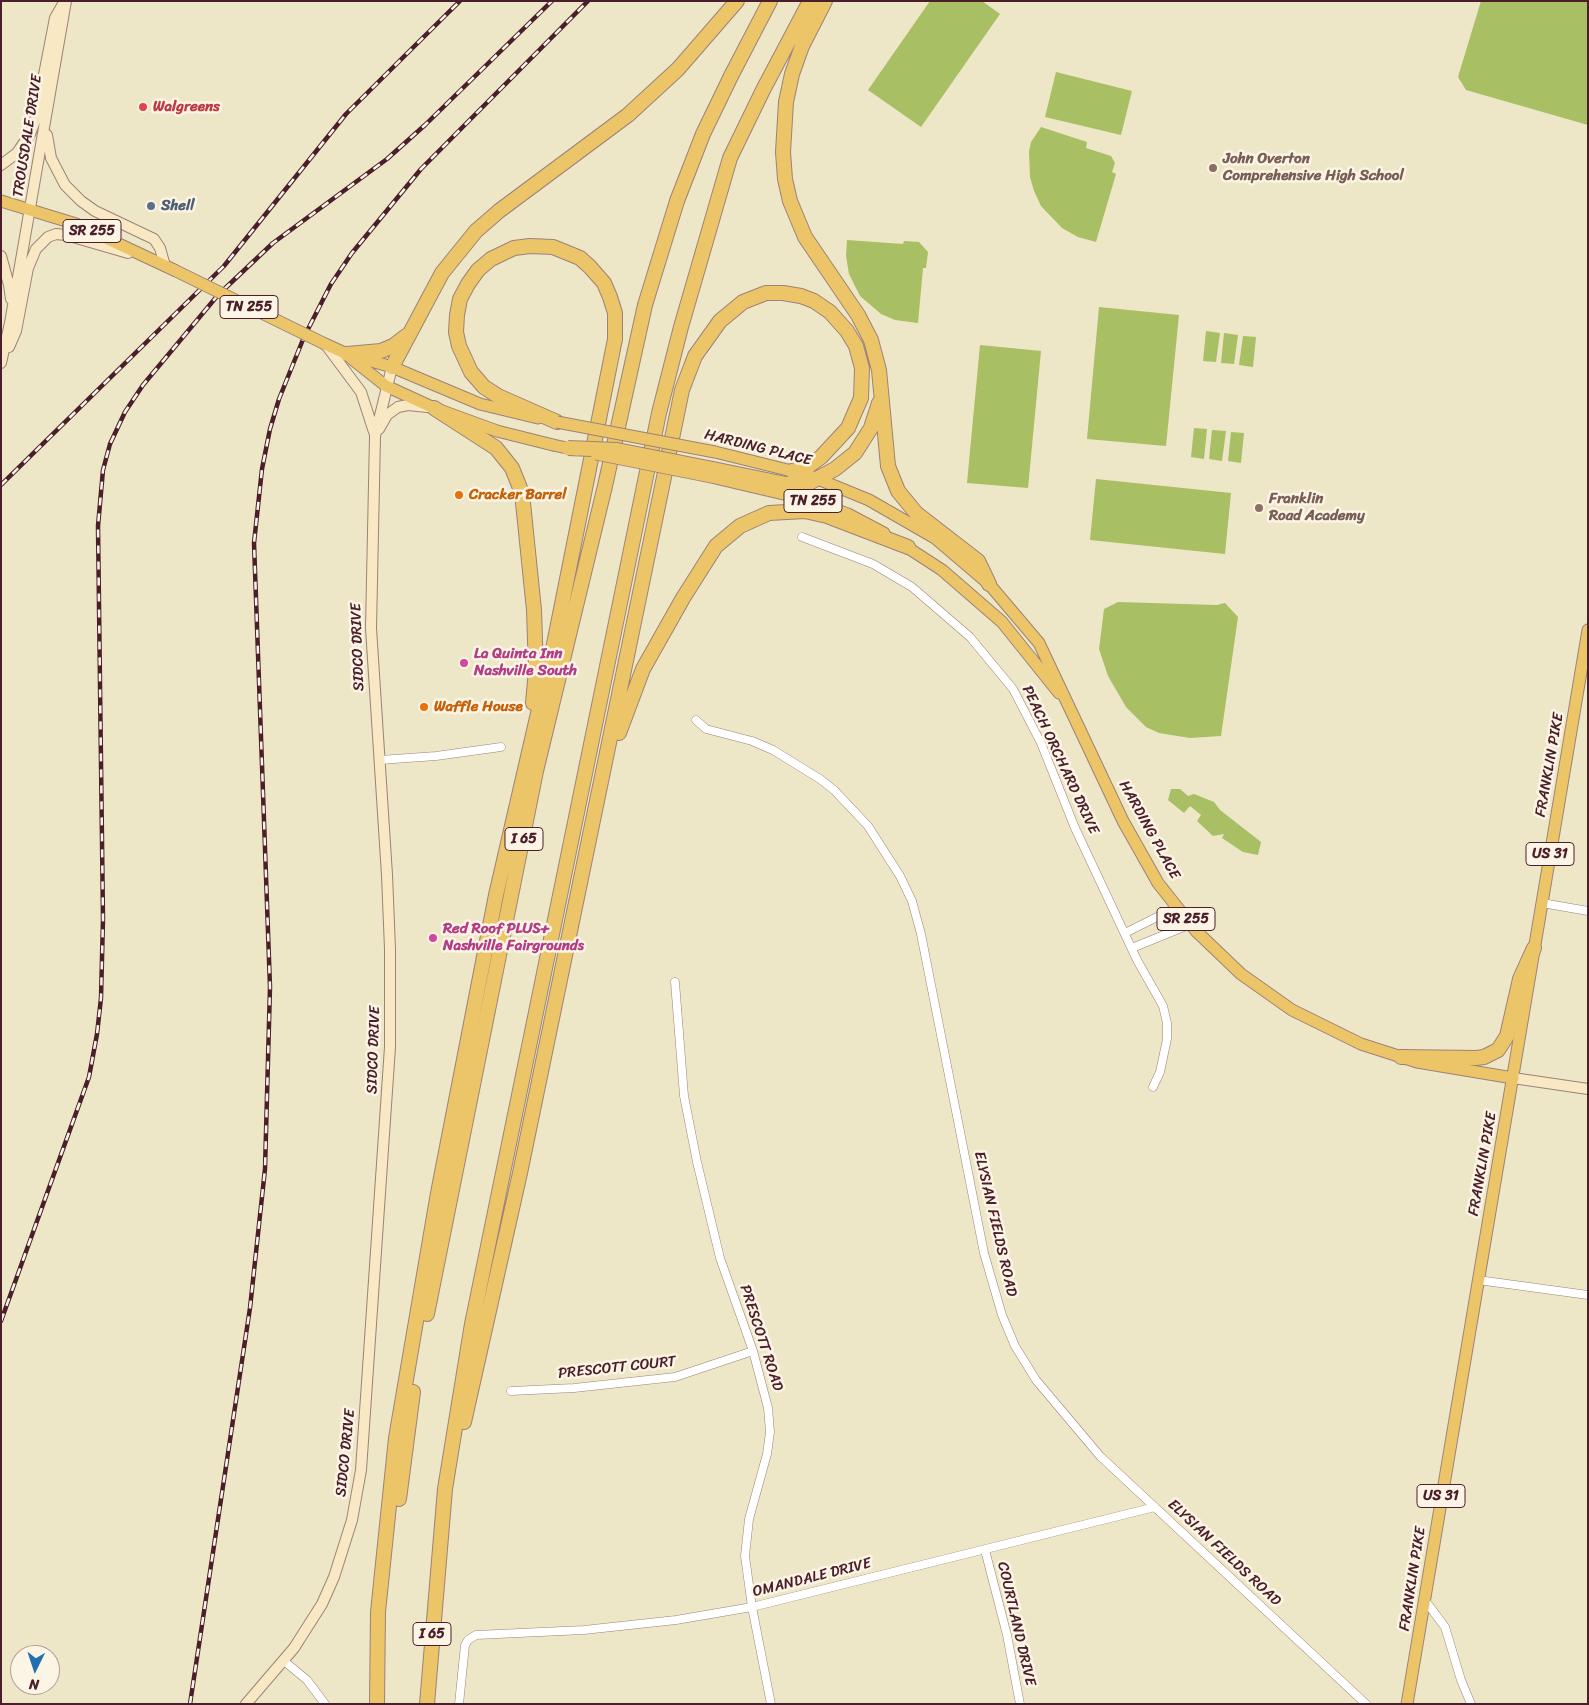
<!DOCTYPE html>
<html>
<head>
<meta charset="utf-8">
<style>
	body { margin:0 }
	#map { position:relative; width:1589px; height:1705px; overflow:hidden; background:#ede6c7; font-family:Sriracha,sans-serif }
	canvas { display:block }
	.frame { position:absolute; inset:0; border:2px solid #4a1f2b; pointer-events:none }
	.north { position:absolute; left:10px; top:1645px; width:50px; height:50px; box-sizing:border-box; background:#fcf5e5; border:1px solid #b59f9b; border-radius:50%; rotate:184deg; font-size:14px; font-weight:700; line-height:20px; text-align:center; color:#4a1f2b }
	.north::after { content:''; display:block; margin:auto; width:18px; height:22px; background:#1f6fb2; clip-path:polygon(50% 0,100% 100%,50% 72%,0 100%) }
</style>
</head>
<body>
<div id="map">
<canvas width="1589" height="1705"></canvas>
<div class="frame"></div>
<div class="north">N</div>
</div>
<script>
const context = document.querySelector('canvas').getContext('2d');
context.lineJoin = 'round';
function fillPath(path, color) { context.fillStyle = color; context.fill(path, 'evenodd'); }
const toPath = rows => new Path2D(rows.map(r => 'M' + r).join(''));
function trace(path, color, width, dash) { context.strokeStyle = color; context.lineWidth = width; context.lineCap = dash ? 'butt' : 'round'; context.setLineDash(dash || []); context.stroke(path); }
function drawText(font, color, halo, rows, align = 'center') {
  context.font = font + ' Sriracha,sans-serif'; context.lineWidth = 5; context.setLineDash([]); context.textBaseline = 'middle'; context.strokeStyle = halo; context.fillStyle = color; for (const [text, x, y, turn = 0] of rows) {
    context.save(); context.translate(x, y); context.rotate((+turn || 0) * Math.PI / 180); context.textAlign = isNaN(turn) ? turn : align; if (halo) context.strokeText(text, 0, 0); context.fillText(text, 0, 0); context.restore();
  }
}
fillPath(toPath([
	[930,1,982,1,1000,14,921,127,868,90],
	[1481,1,1588,1,1588,125,1466,90,1458,77],
	[1056,72,1132,91,1121,135,1045,117],
	[1041,127,1087,142,1086,148,1111,156,1115,163,1112,172,1116,174,1096,242,1078,237,1062,228,1041,206,1034,191,1030,177,1029,152,1031,142],
	[847,240,903,244,904,241,919,242,928,252,926,268,923,268,918,323,895,320,881,314,860,296,849,274,846,256],
	[1099,307,1179,315,1166,446,1087,439],
	[1206,331,1220,333,1216,362,1203,361],
	[1224,333,1238,335,1234,364,1221,363],
	[1243,336,1256,337,1253,367,1239,365],
	[980,345,1041,351,1028,488,967,483],
	[1194,428,1207,429,1204,459,1191,457],
	[1212,430,1226,431,1222,461,1209,459],
	[1231,432,1244,433,1241,463,1228,461],
	[1096,479,1231,493,1225,554,1090,540],
	[1118,602,1217,605,1225,603,1238,617,1221,736,1190,738,1159,733,1146,727,1126,707,1108,676,1099,649,1104,609],
	[1171,789,1180,789,1188,796,1194,794,1214,802,1220,810,1261,842,1258,855,1243,852,1222,838,1224,834,1213,836,1197,821,1201,815,1190,806,1184,813,1168,800]
]), '#a8bf64');
const street = toPath([
	[802,537,873,564,912,587,970,637,1013,689,1041,743,1075,828,1137,960,1163,1006,1167,1023,1167,1039,1160,1072,1153,1087],
	[696,720,706,729,752,741,773,750,820,779,834,790,868,826,900,876,912,901,921,934,984,1253,1002,1315,1015,1346,1036,1380,1100,1456,1366,1704],
	[380,760,436,756,501,747],
	[1542,903,1588,911],
	[1125,933,1177,907],
	[1132,948,1191,924],
	[675,982,684,1096,697,1162,720,1258,753,1351,768,1408,770,1432,767,1454,749,1519,745,1556,752,1607,771,1704],
	[1478,1280,1588,1295],
	[511,1391,574,1388,675,1377,753,1351],
	[985,1550,1007,1635,1020,1704],
	[1424,1599,1445,1627,1461,1680,1471,1704],
	[284,1661,307,1680,325,1704],
	[459,1704,465,1645,468,1640,476,1635,584,1630,676,1620,752,1607,1155,1507]
]);
const secondary = toPath([
	[47,135,51,158,65,185,81,201,95,211,154,239,160,248,165,266],
	[1,165,17,153,30,134,35,121,55,18,63,4],
	[1,256,9,285,11,299],
	[326,345,361,392,374,432],
	[9,347,16,331,28,268,36,249,48,237,56,234,66,235,128,253],
	[1,363,10,323,66,1],
	[379,429,387,415,398,407,408,405,427,407],
	[1513,1078,1588,1089],
	[246,1704,294,1648,322,1604,334,1577,352,1520,361,1470,390,1047,390,949,387,875,371,628,375,436,392,367]
]);
const primary = toPath([
	[1,201,76,224,174,270],
	[325,344,347,354,392,367,480,404,538,418],
	[352,359,386,386,434,408,497,431,553,445],
	[715,452,808,475,869,500,935,538,989,584,1039,643,1123,821,1158,883,1196,931,1241,974,1292,1010,1361,1044,1417,1062,1513,1078],
	[711,477,809,500,848,514,884,533],
	[902,544,942,570,1002,622,1059,693],
	[1407,1704,1588,630]
]);
const highway = toPath([
	[825,1,802,46,792,74,786,102,783,152,785,179,790,201,805,237,858,315,871,340,879,370,888,466,898,491,916,513,978,561,989,584],
	[347,354,381,351,393,346,406,336],
	[392,367,442,273,476,231,499,211,628,115,678,69,737,1],
	[434,408,496,448,512,468,522,493,534,610,536,670,533,703],
	[713,469,786,484,809,483,835,469,855,453,871,428,879,403],
	[619,733,643,669,683,598,716,546,740,526,769,513,805,511,827,516,908,547],
	[1401,1057,1476,1058,1484,1057,1498,1050,1507,1036,1520,979,1534,948],
	[427,1314,536,771,605,486,645,305,677,201,703,134,731,76,770,1],
	[464,1422,520,1173,682,390,695,356,720,321,743,302,766,293,783,293,801,296,814,301,830,312,847,331,856,346,862,368,861,398,848,428,821,457,807,467,792,471],
	[399,1499,413,1392],
	[377,1704,378,1612,396,1438,438,1193,496,895,554,644,615,339,615,313,610,297,604,283,590,267,580,258,553,247,530,246,514,248,491,259,478,270,468,284,460,299,457,315,456,332,459,346,471,372,484,387,498,396,557,422],
	[427,1704,445,1489,472,1324,659,413,681,327,730,158,763,90,810,1]
]);
trace(street, '#9c8279', 9);
trace(secondary, '#9c8279', 12);
trace(primary, '#9c8279', 13);
trace(highway, '#9c8279', 16);
trace(street, '#fff', 8);
trace(secondary, '#f8e8c3', 10);
trace(primary, '#edc569', 11);
trace(highway, '#edc569', 14);
const rail = toPath([
	[1,485,224,266,346,114,460,1],
	[1,1321,89,1077,97,1034,101,998,103,919,98,526,103,470,110,444,125,412,143,385,218,295,273,243,387,159,425,125,552,1],
	[190,1704,250,1308,265,1169,270,987,254,543,262,469,270,429,279,399,304,337,331,284,352,253,421,169,588,1]
]);
trace(rail, '#4a1f2b', 4.5);
trace(rail, '#fcf5e5', 2.5, [8]);
const primaryBridge = toPath([
	[174,270,325,344],
	[557,422,715,452],
	[553,445,576,450],
	[596,454,711,477]
]);
const highwayBridge = toPath([
	[568,448,617,450,713,469]
]);
trace(primaryBridge, '#9c8279', 13, []);
trace(highwayBridge, '#9c8279', 16, []);
trace(primaryBridge, '#edc569', 11);
trace(highwayBridge, '#edc569', 14);
for (const [x, y, r, color] of [
	[143,107,5,"#e0444e"],
	[1213,168,5,"#8d6e63"],
	[151,206,5,"#5c6f8a"],
	[459,495,5,"#e8710a"],
	[1259,508,5,"#8d6e63"],
	[464,663,5,"#d1479c"],
	[424,707,5,"#e8710a"],
	[433,938,5,"#d1479c"]
]) { const dot = new Path2D(); dot.arc(x, y, r, 0, 2 * Math.PI); context.fillStyle = color; context.fill(dot); trace(dot, '#fcf5e5', 2); }
for (const [x, y, w] of [
	[92,231,58],
	[249,307,58],
	[813,501,58],
	[524,839,38],
	[1550,854,48],
	[1186,919,58],
	[1441,1496,48],
	[432,1634,38]
]) { const box = new Path2D(); box.roundRect(x - w / 2, y - 11.5, w, 23, 4); context.fillStyle = '#fcf5e5'; context.fill(box); trace(box, '#4a1f2b', 1); }
drawText('bold 14px', '#4a1f2b', null, [
	["SR 255",92,231],
	["TN 255",249,307],
	["TN 255",813,501],
	["I 65",524,839],
	["US 31",1550,854],
	["SR 255",1186,919],
	["US 31",1441,1496],
	["I 65",432,1634]
]);
drawText('bold 15px', '#be3a42', '#fcf5e5', [
	["Walgreens",153,107]
], 'left');
drawText('15px', '#4a1f2b', '#fcf5e5', [
	["TROUSDALE DRIVE",28,136,-81],
	["HARDING PLACE",758,448,14],
	["SIDCO DRIVE",358,647,-92],
	["PEACH ORCHARD DRIVE",1060,760,65],
	["FRANKLIN PIKE",1550,765,-80],
	["HARDING PLACE",1149,830,61],
	["SIDCO DRIVE",374,1050,-88],
	["FRANKLIN PIKE",1483,1164,-80],
	["ELYSIAN FIELDS ROAD",995,1224,77],
	["PRESCOTT ROAD",761,1338,72],
	["PRESCOTT COURT",617,1368,-6],
	["SIDCO DRIVE",346,1453,-84],
	["ELYSIAN FIELDS ROAD",1224,1553,43],
	["OMANDALE DRIVE",812,1578,-14],
	["FRANKLIN PIKE",1413,1579,-81],
	["COURTLAND DRIVE",1016,1624,77]
]);
drawText('bold 15px', '#785e54', '#fcf5e5', [
	["John Overton",1223,159],
	["Comprehensive High School",1223,176],
	["Franklin",1269,499],
	["Road Academy",1269,516]
], 'left');
drawText('bold 15px', '#4e5e75', '#fcf5e5', [
	["Shell",161,206]
], 'left');
drawText('bold 15px', '#c56008', '#fcf5e5', [
	["Cracker Barrel",469,495],
	["Waffle House",434,707]
], 'left');
drawText('bold 15px', '#b23c85', '#fcf5e5', [
	["La Quinta Inn",474,654],
	["Nashville South",474,671],
	["Red Roof PLUS+",443,929],
	["Nashville Fairgrounds",443,946]
], 'left');
</script>
</body>
</html>
